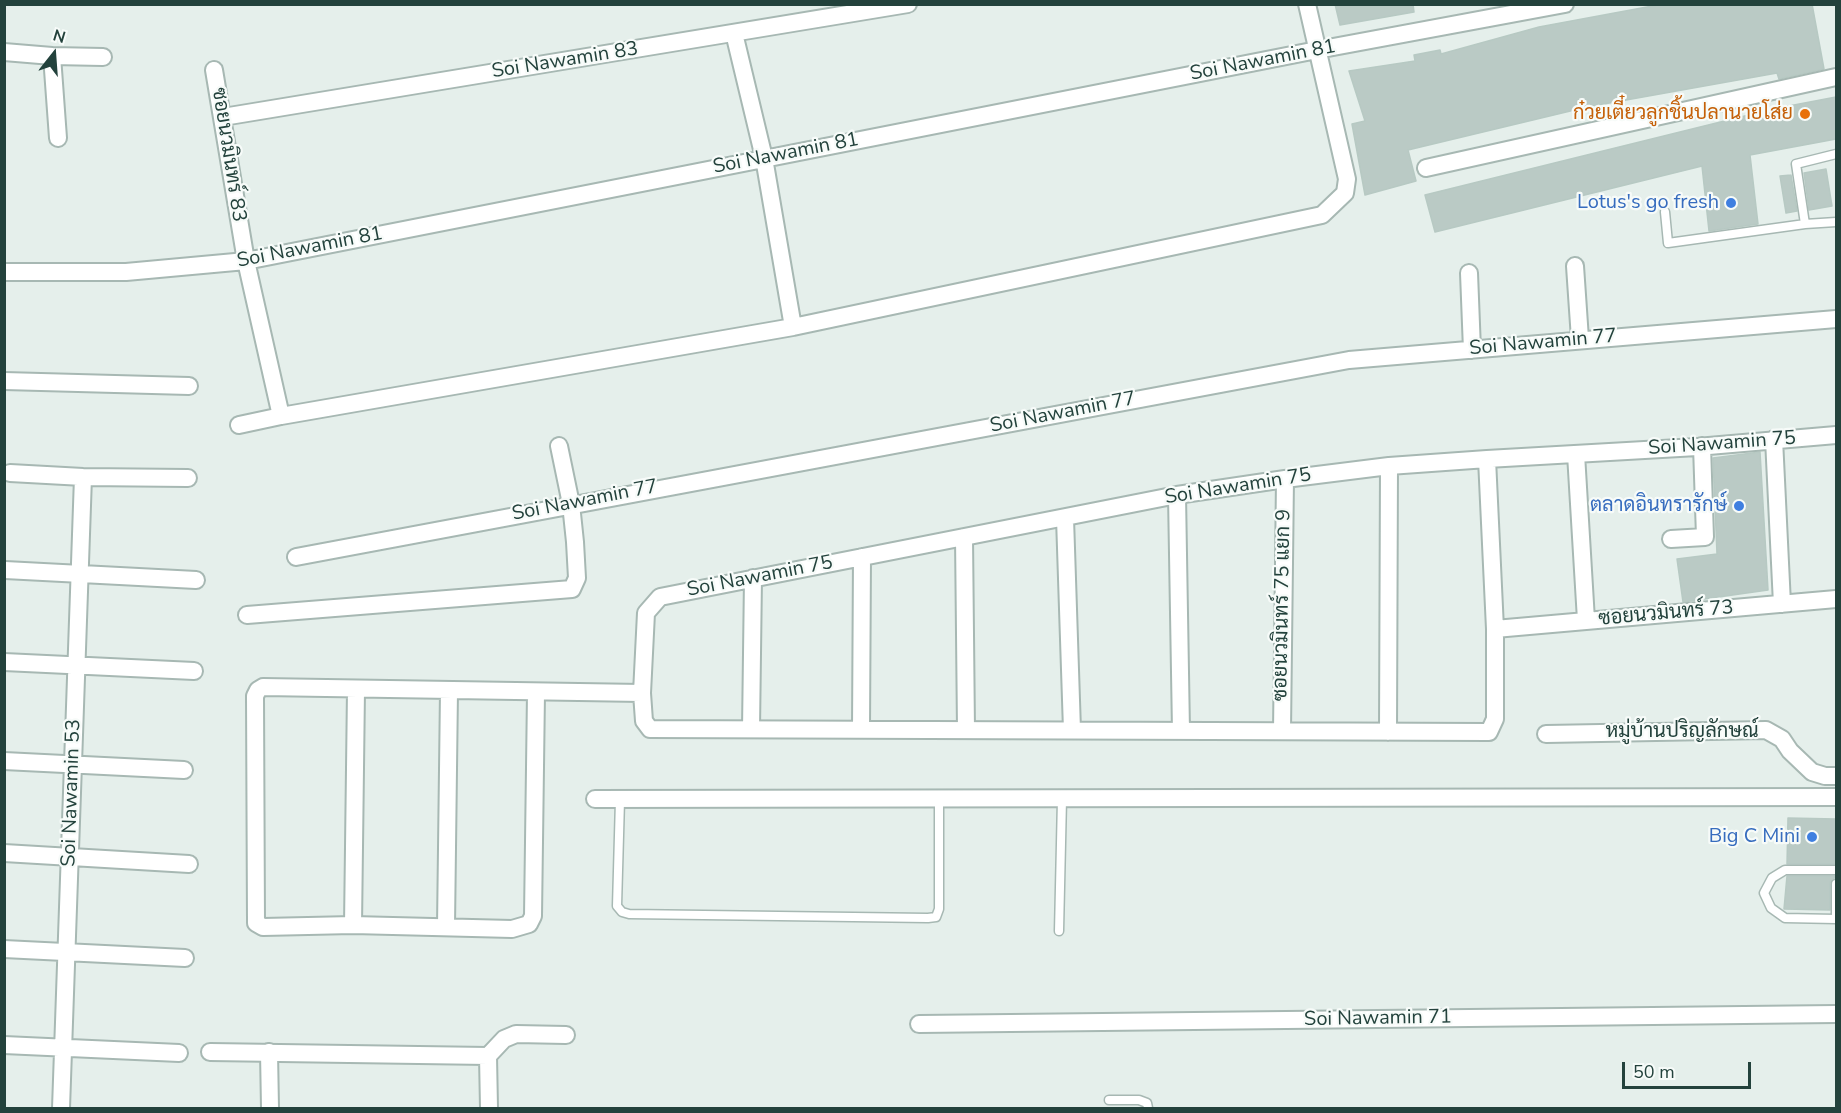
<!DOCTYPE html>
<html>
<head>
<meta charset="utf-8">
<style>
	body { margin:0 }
	#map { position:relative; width:1841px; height:1113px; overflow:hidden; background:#e5efeb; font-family:"Nunito Sans",sans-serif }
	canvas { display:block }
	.frame { position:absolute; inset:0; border:6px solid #23423c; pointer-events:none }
	.north { position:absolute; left:24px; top:24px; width:60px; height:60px; -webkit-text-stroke:4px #f7fbf9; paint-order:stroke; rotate:17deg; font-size:16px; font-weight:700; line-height:24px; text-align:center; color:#23423c }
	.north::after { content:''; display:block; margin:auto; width:21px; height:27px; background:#23423c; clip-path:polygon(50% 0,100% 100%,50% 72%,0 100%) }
	.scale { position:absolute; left:1622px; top:1062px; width:129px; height:27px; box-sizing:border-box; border:3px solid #23423c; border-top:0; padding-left:8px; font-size:18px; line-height:21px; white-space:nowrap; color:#23423c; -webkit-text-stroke:4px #f7fbf9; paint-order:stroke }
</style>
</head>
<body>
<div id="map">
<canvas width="1841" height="1113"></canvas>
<div class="frame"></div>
<div class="north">N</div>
<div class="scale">50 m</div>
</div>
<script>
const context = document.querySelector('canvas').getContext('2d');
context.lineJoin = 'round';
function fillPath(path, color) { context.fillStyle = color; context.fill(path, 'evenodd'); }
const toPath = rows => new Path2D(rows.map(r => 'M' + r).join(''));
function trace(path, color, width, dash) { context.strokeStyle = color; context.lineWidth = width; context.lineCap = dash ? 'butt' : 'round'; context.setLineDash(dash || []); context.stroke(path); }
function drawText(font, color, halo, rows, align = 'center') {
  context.font = font + ' "Nunito Sans",Sarabun,sans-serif'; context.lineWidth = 4.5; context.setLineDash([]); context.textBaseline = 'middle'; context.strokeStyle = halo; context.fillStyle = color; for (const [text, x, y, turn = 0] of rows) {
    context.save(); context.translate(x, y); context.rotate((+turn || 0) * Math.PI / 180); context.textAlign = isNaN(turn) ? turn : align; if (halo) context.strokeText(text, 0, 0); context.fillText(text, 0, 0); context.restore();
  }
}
const building = toPath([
	[1335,4,1413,4,1414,12,1340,25,1335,4],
	[1663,4,1812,4,1824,69,1779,79,1777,73,1587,107,1408,150,1416,181,1365,195,1352,124,1365,121,1349,71,1415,61,1414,55,1440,50,1441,54,1539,27,1663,4],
	[1836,97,1836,139,1750,155,1758,224,1709,231,1702,166,1435,232,1425,195,1773,109,1836,97],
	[1826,169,1832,206,1809,210,1804,173,1826,169],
	[1791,175,1797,211,1786,213,1780,176,1791,175],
	[1760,452,1768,590,1683,602,1677,559,1717,554,1713,458,1760,452],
	[1788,818,1836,819,1836,864,1787,864,1788,818],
	[1787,876,1836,876,1830,883,1830,910,1784,909,1787,876]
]);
fillPath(building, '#bacac5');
trace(building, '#b7c9c3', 1.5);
const lane = toPath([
	[1836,154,1796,164,1805,224,1836,222],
	[1665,212,1668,243,1805,224],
	[620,800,617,906,622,912,629,914,928,918,936,917,939,909,939,799],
	[1836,870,1785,870,1772,878,1764,893,1771,908,1785,918,1836,919],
	[1836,919,1836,884],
	[1059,931,1062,799],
	[1109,1100,1139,1100,1147,1103,1148,1108]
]);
const street = toPath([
	[734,33,764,158,793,327],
	[4,52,52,56,58,138],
	[52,56,103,57],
	[214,70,246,261,281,416],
	[223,117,908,4],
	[1426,168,1836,77],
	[1575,266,1580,339],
	[4,272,126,272,246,261,1317,50,1565,4],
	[1469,273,1472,350],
	[4,381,189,386],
	[239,425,281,416,793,327,1322,215,1345,193,1347,179,1307,4],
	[1774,439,1782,604],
	[1576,454,1586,620],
	[1487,459,1495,629,1495,719,1489,732,650,729,644,721,642,693,646,613,660,597,1177,495,1285,479,1389,466,1487,459,1697,447,1836,435],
	[10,473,83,477,188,478],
	[1177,495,1181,731],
	[1065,518,1072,730],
	[964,537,966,730],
	[1671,539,1705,537,1702,446],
	[296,557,1349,360,1836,319],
	[5,570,196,580],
	[247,615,572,589,577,578,575,542,571,504,559,446],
	[1495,629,1836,599],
	[4,662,194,671],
	[536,693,533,916,529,924,512,929,353,925,263,927,256,923,255,696,258,690,263,687,642,693],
	[751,729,753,578],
	[861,729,862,557],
	[1282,731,1285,479],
	[1388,732,1389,466],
	[1546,734,1766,730,1782,739,1790,751,1812,772,1825,776,1836,776],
	[4,761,184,770],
	[595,799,1836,797],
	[4,853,189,864],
	[353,925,356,690],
	[446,926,449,691],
	[4,949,185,958],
	[919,1024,1836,1014],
	[4,1045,179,1053],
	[210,1052,488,1056,504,1039,516,1034,566,1035],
	[269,1052,270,1108],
	[488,1056,489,1108],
	[61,1108,83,477]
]);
trace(lane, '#a7b8b3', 11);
trace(street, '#a7b8b3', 20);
trace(lane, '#fff', 8);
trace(street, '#fff', 16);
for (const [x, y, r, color] of [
	[1805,114,6,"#e8710a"],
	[1731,203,6,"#3f7fe0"],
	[1739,506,6,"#3f7fe0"],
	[1812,837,6,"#3f7fe0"]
]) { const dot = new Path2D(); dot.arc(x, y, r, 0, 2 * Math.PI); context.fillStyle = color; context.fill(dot); trace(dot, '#f7fbf9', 2); }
drawText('20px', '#23423c', '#f7fbf9', [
	["Soi Nawamin 83",565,61,-9],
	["Soi Nawamin 81",1263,61,-11],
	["Soi Nawamin 81",786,154,-11],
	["ซอยนวมินทร์ 83",228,155,81],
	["Soi Nawamin 81",310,248,-11],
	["Soi Nawamin 77",1543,343,-5],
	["Soi Nawamin 77",1063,413,-11],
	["Soi Nawamin 75",1722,444,-4],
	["Soi Nawamin 75",1238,487,-9],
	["Soi Nawamin 77",585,501,-11],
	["Soi Nawamin 75",760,577,-11],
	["ซอยนวมินทร์ 75 แยก 9",1283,605,-89],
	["ซอยนวมินทร์ 73",1666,614,-5],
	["หมู่บ้านปริญลักษณ์",1682,732],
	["Soi Nawamin 53",72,793,-88],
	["Soi Nawamin 71",1378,1019,-1]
]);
drawText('20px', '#c56008', '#f7fbf9', [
	["ก๋วยเตี๋ยวลูกชิ้นปลานายโส่ย",1793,114]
], 'right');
drawText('20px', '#366cbe', '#f7fbf9', [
	["Lotus's go fresh",1719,203],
	["ตลาดอินทรารักษ์",1727,506],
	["Big C Mini",1800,837]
], 'right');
</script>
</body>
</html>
